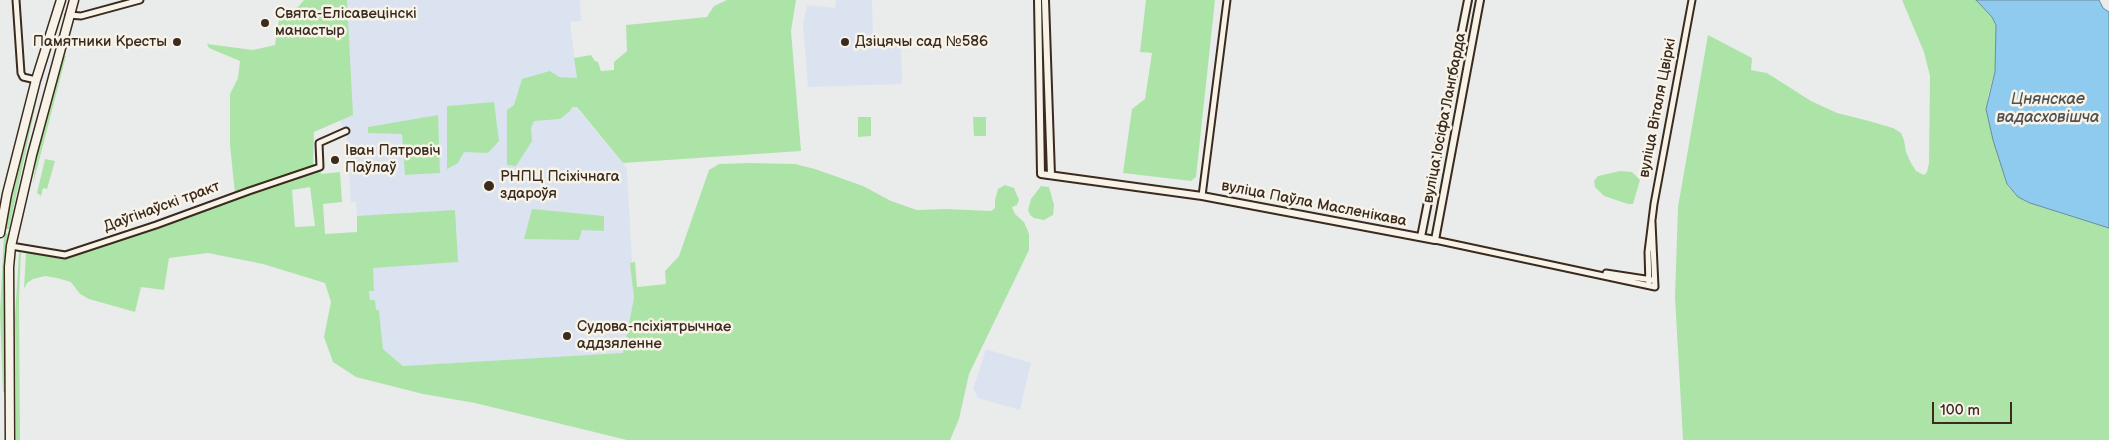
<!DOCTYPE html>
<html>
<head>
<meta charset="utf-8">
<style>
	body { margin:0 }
	#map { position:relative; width:2109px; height:440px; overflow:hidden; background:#eaecec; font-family:"Balsamiq Sans",sans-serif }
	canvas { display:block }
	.scale { position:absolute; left:1932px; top:402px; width:80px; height:22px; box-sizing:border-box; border:2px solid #3b2a1e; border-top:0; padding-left:6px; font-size:15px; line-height:18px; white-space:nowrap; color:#3b2a1e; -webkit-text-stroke:4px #f7f3e8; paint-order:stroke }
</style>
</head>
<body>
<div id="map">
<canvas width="2109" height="440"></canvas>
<div class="scale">100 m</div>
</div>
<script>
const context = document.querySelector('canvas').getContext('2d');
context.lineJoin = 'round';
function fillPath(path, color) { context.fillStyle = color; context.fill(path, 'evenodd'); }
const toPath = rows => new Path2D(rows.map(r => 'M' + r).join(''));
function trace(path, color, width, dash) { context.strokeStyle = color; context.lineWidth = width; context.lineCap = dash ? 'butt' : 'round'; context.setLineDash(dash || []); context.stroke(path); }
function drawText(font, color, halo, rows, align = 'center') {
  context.font = font + ' "Balsamiq Sans",sans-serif'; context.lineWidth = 5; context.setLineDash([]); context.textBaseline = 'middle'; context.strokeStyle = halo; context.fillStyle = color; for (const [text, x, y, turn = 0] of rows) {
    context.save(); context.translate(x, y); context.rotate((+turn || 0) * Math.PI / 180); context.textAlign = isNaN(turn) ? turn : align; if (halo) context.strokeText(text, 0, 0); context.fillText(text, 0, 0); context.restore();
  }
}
fillPath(toPath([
	[309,0,580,0,581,21,570,22,577,78,560,79,576,107,623,163,627,170,634,298,623,354,403,366,383,349,379,310,376,310,370,301,369,291,374,290,372,267,388,267,359,251,356,202,351,202,346,131,281,27],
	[836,0,872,0,873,40,901,44,902,84,808,87,803,25,807,5,835,8],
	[986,349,1031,363,1020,410,978,398,973,389]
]), '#dbe3f1');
fillPath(toPath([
	[304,0,347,0,353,115,314,132,313,168,235,194,230,145,230,94,238,78,240,61,209,48,207,44,253,50,275,45,279,19,299,6],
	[727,0,796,0,791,31,801,151,623,163,577,107,572,107,570,111,560,119,534,121,531,128,532,141,516,166,507,165,507,110,514,105,522,79,550,71,559,77,577,78,574,58,591,55,595,61,598,62,601,71,614,70,614,62,627,51,626,25,707,17,714,6],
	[1146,0,1215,0,1196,177,1191,181,1123,173,1132,109,1145,99,1152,53,1140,52],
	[1902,0,1976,0,1992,17,1996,25,1995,72,1988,96,1987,114,2007,185,2018,197,2030,203,2109,228,2109,440,1683,440,1675,297,1678,207,1708,35,1752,58,1751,70,1767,73,1811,101,1837,113,1869,121,1893,128,1901,133,1904,140,1906,152,1911,163,1916,171,1924,175,1927,172,1929,163,1930,76,1924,52],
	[63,56,66,56,33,184,37,153],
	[40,85,9,229,5,229,9,209],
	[494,102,499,141,488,153,464,152,458,163,447,169,447,106],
	[438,115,440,173,405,175,402,134,368,133,368,127],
	[858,117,871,117,871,136,858,137],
	[973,117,986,117,986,136,974,136],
	[45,159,55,161,47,189,43,188,41,196,37,193],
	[750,163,795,164,815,169,863,186,891,201,917,210,946,209,991,211,995,208,995,200,998,189,1005,185,1014,188,1019,200,1017,205,1012,207,1015,214,1024,222,1029,234,1029,250,969,374,959,419,950,440,627,440,475,403,423,394,356,377,333,362,324,337,331,302,325,283,263,264,208,253,169,258,164,290,141,287,135,312,89,299,80,294,71,282,57,278,45,276,33,279,27,283,24,289,26,252,59,258,70,257,156,225,273,187,290,177,320,167,321,174,340,172,342,202,323,204,325,234,357,232,357,216,455,210,458,262,373,268,374,291,369,291,370,300,375,300,376,310,379,310,383,349,403,366,623,353,634,298,630,263,635,262,637,287,666,284,665,271,679,256,709,170,719,164],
	[310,187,315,226,295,227,292,190],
	[1620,171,1632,172,1640,180,1633,204,1628,204,1604,196,1595,187,1594,181,1598,176],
	[1041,186,1049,187,1054,205,1053,215,1044,220,1034,218,1030,215,1028,210,1031,199],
	[532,209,604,216,604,231,582,230,579,240,524,239],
	[4,233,8,234,4,274,5,393,3,392,0,313],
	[21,250,19,301,20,440,16,440,15,316,19,253]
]), '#ace4a8');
const water = toPath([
	[1976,0,2099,0,2103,8,2109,12,2109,228,2030,203,2018,197,2007,184,1993,140,1986,109,1995,72,1996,25,1992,17,1976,0]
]);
fillPath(water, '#8ecbee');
trace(water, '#6d8b9b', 1);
const minor = toPath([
	[16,0,21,73,23,77,36,80],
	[69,15,81,16,140,0],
	[1202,196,1227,0],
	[1435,240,1655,287,1652,222],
	[11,246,65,255,156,225,249,191,320,167,319,143,346,131],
	[1606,273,1652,280],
	[1649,285,1648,252,1654,204,1692,0]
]);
const tertiary = toPath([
	[1038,0,1041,174,1202,196,1435,240,1480,0],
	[1045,0,1051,175],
	[1421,237,1468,0]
]);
const primary = toPath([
	[0,233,7,194,36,80,61,0],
	[10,440,9,267,11,246,32,155,74,0]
]);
trace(minor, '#3b2a1e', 9);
trace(tertiary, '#3b2a1e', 10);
trace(primary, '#3b2a1e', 11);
trace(minor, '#f7f3e8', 5);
trace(tertiary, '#f7f3e8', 6);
trace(primary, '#f7f3e8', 8);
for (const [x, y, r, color] of [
	[265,23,5,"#3b2a1e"],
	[177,42,5,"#3b2a1e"],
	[845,42,5,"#3b2a1e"],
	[335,160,5,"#3b2a1e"],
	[489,186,6,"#3b2a1e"],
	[567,336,5,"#3b2a1e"]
]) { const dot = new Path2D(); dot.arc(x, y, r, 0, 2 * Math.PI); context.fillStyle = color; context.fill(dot); trace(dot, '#f7f3e8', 2); }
drawText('15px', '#3b2a1e', '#f7f3e8', [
	["Свята-Елісавецінскі",275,14],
	["манастыр",275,31],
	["Памятники Кресты",167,42,"right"],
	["Дзіцячы сад №586",855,42],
	["Іван Пятровіч",345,151],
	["Паўлаў",345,168],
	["РНПЦ Псіхічнага",500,177],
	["здароўя",500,194],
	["Судова-псіхіятрычнае",577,327],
	["аддзяленне",577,344]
], 'left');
drawText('15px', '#3b2a1e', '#f7f3e8', [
	["вуліца Віталя Цвіркі",1658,108,-79],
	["вуліца Іосіфа Лангбарда",1445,118,-79],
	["вуліца Паўла Масленікава",1314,204,11],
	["Даўгінаўскі тракт",162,207,-20]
]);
drawText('italic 16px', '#505252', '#f7f3e8', [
	["Цнянскае",2048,100],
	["вадасховішча",2048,118]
]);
</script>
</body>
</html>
